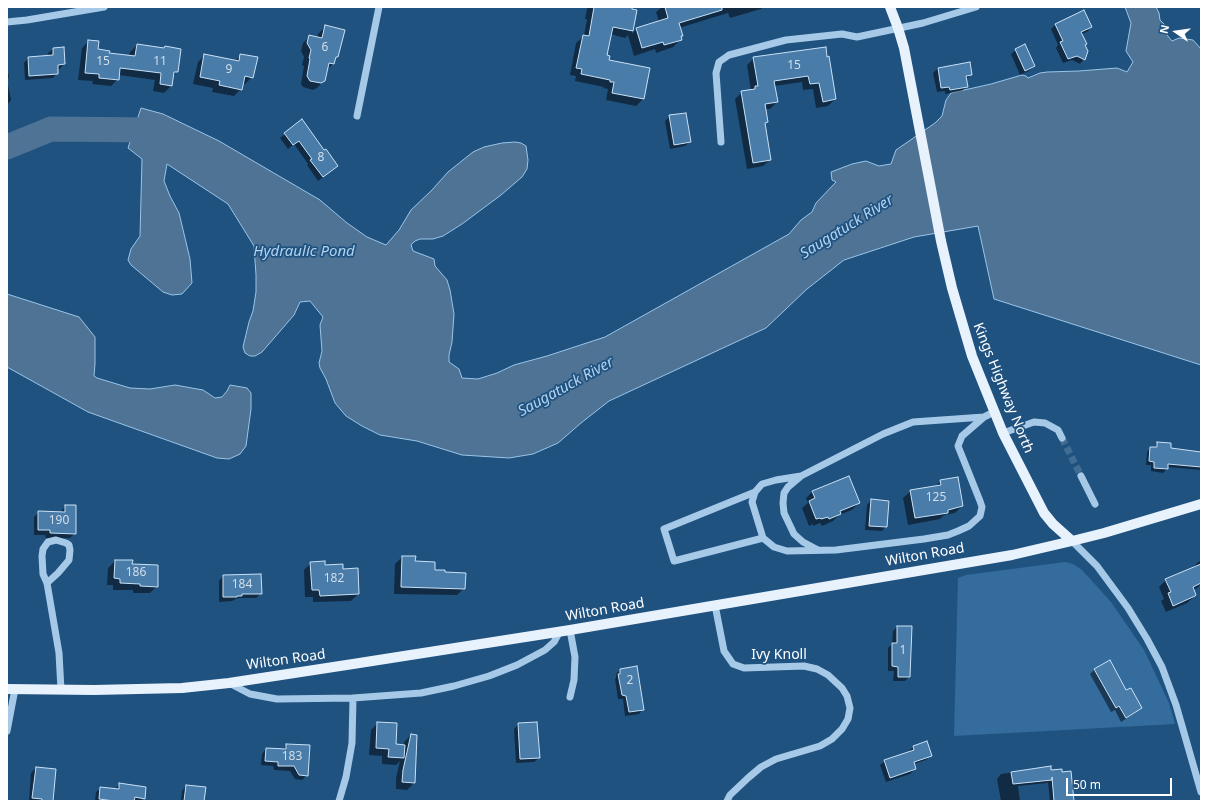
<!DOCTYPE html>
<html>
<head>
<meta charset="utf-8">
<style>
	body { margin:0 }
	#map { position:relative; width:1208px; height:808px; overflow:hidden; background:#205280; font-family:"Noto Sans",sans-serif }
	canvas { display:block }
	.frame { position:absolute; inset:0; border:8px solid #fff; pointer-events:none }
	.north { position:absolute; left:1156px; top:12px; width:40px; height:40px; -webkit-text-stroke:3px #205280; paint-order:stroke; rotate:283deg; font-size:11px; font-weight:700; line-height:16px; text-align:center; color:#fff }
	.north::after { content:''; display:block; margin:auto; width:14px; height:18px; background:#fff; clip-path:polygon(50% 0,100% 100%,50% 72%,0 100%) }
	.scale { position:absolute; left:1066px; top:778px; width:106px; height:18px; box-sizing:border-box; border:2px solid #fff; border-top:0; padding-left:5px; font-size:12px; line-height:14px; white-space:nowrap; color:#fff; -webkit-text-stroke:3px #205280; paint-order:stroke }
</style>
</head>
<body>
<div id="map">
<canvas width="1208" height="808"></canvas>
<div class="frame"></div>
<div class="north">N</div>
<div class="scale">50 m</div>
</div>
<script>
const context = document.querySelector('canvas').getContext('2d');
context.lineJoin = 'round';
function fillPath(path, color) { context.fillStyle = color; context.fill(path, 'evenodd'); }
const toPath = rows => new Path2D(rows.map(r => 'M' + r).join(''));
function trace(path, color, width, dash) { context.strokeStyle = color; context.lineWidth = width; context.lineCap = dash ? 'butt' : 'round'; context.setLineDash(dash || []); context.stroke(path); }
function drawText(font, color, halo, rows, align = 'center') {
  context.font = font + ' "Noto Sans",sans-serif'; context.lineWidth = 3.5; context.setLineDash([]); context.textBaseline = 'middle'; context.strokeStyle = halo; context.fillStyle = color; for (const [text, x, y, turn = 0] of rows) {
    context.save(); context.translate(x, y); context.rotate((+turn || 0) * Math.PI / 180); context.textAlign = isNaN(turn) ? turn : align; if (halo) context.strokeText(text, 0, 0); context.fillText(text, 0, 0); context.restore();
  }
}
fillPath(toPath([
	[1065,562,1073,564,1082,570,1111,602,1144,650,1169,703,1175,724,954,736,958,578,966,575]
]), '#346c9e');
const water = toPath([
	[1125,7,1156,7,1159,13,1160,20,1165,25,1167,35,1172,41,1179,38,1193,40,1201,49,1201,365,994,299,978,226,914,237,844,260,807,289,766,328,609,401,581,423,558,443,533,454,509,458,462,455,417,441,380,435,362,426,346,416,335,403,326,379,320,368,319,363,322,351,320,325,323,317,310,301,300,302,294,315,262,352,255,356,250,356,245,353,243,347,249,322,253,311,256,292,256,275,254,246,228,204,167,164,164,181,170,196,179,213,190,259,192,283,182,294,172,295,163,292,131,265,128,260,131,249,140,236,142,159,128,148,141,108,163,114,219,141,320,200,347,223,367,237,386,245,399,230,411,210,432,190,448,172,473,152,484,147,502,143,515,142,521,143,526,146,528,160,527,169,522,177,501,195,462,224,443,236,433,239,420,239,415,241,411,245,413,251,434,259,435,266,447,280,450,290,454,314,452,342,449,355,449,362,459,369,462,378,478,379,497,373,514,365,547,356,605,337,789,234,801,220,812,212,816,203,836,182,832,180,831,172,852,164,866,161,879,166,891,164,896,150,935,123,942,116,946,100,951,93,991,84,1022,75,1026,76,1028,78,1040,73,1047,72,1079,71,1117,68,1127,72,1133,62,1126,51,1131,23,1125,7],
	[7,294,79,317,95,337,95,364,94,376,97,378,130,388,150,389,175,385,203,390,215,398,222,397,227,391,230,385,247,388,251,393,251,409,246,446,240,454,229,459,217,458,88,412,7,367,7,294]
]);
fillPath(water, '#4f7394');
trace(water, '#99c5e9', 1);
fillPath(toPath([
	[589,7,631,7,631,9,636,10,632,34,636,29,659,22,656,12,662,7,763,7,761,9,730,18,728,13,679,28,682,35,680,37,681,39,673,47,656,53,655,49,634,56,628,35,625,38,610,34,606,56,608,61,643,99,636,106,606,100,608,89,603,88,604,87,575,81,576,76,570,75,576,43,584,36,587,19,585,19,587,9],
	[1056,24,1091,27,1087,32,1081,34,1084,45,1084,59,1080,64,1072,60,1063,63,1056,48,1058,45,1051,29],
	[325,27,337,57,334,60,333,64,326,70,324,80,317,88,313,90,303,87,301,84,304,66,302,65,304,57,301,51,303,43,310,36,317,38,318,34],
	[89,41,97,50,108,54,129,57,130,52,137,45,163,49,177,72,172,76,171,86,164,93,153,91,155,80,119,75,118,79,111,86,92,84,93,81,78,80,82,48],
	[825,48,835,99,828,106,816,108,813,89,803,90,802,82,774,86,777,102,770,109,765,109,767,122,764,124,770,160,763,166,747,169,735,99,742,92,751,91,747,65,754,58],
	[53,49,64,64,60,69,57,69,57,73,53,78,25,80,24,63,28,58,49,57,48,53],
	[1016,50,1034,66,1029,71,1020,75,1011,54],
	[205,55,235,61,241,55,252,77,245,84,243,84,241,89,234,96,212,92,213,88,193,84,198,62],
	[969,63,971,75,966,79,967,86,962,91,945,94,945,91,937,92,933,73,938,68],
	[7,67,9,77,7,79],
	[7,80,11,100,8,104,7,104],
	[670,116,690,142,685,146,670,149,665,121],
	[302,121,324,151,337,166,318,181,307,165,308,164,294,144,288,149,280,138],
	[1158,443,1169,449,1201,453,1201,470,1167,467,1167,469,1163,473,1151,471,1151,465,1146,465,1147,452,1151,448,1154,448],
	[941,481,962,506,955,513,944,515,940,519,908,525,903,498,911,491,935,487],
	[813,491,859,503,852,510,839,515,833,521,822,526,820,523,813,526,813,524,809,526,802,508,808,503,806,498],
	[871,500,886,526,882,531,865,530,867,505],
	[66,506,75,533,70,538,46,538,45,535,34,535,34,517,39,512,61,513,61,511],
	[402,557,434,571,444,573,464,588,457,595,394,594,395,564],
	[115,561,132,561,131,565,157,586,150,593,133,593,133,590,113,590,113,585,107,585,108,568],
	[1201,561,1201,584,1197,588,1193,590,1195,596,1187,603,1166,612,1161,601,1164,599,1159,587,1166,580,1191,569,1198,562],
	[311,563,342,570,358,594,351,601,313,602,313,597,305,597,304,570],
	[223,576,261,593,256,598,238,598,232,601,219,602,219,581],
	[897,627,909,677,905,681,893,681,894,671,888,671,888,648,892,644,893,631],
	[1109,661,1126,692,1141,708,1136,712,1121,722,1115,710,1111,712,1090,674,1094,670],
	[636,667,643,709,639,714,625,716,623,699,618,699,615,679,616,678,616,674,620,670],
	[378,723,395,745,404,746,404,742,411,735,414,783,407,790,396,789,396,778,400,761,396,765,382,764,382,756,369,755,371,730],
	[519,724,539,758,534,762,516,763,514,729],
	[926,742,930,756,926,760,913,764,915,769,910,774,886,782,880,765,885,761,909,753,909,751,913,747],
	[287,745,307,775,302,780,295,779,290,771,274,770,273,766,261,765,262,754,266,749,282,750],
	[1050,767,1050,771,1073,801,1050,801,1048,782,1047,783,1018,786,1020,801,1001,801,997,779,1001,774],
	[36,768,52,801,29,801,31,773],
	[120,784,144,798,141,801,95,801,96,792,101,788,115,789],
	[186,786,203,801,181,801,182,791]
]), '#0007');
trace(toPath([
	[7,147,51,129,155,130,166,136]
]), '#4f7394', 25);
const building = toPath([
	[594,7,632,7,632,9,637,10,633,31,613,27,607,55,610,56,609,60,650,68,644,99,612,93,614,82,610,82,610,80,581,74,582,69,576,68,583,35,589,36,594,7],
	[665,7,722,7,722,10,679,23,683,36,681,36,682,40,664,45,663,42,642,48,636,28,668,18,665,7],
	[1084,10,1092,27,1081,32,1087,44,1085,45,1088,51,1085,60,1077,56,1068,59,1060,42,1063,41,1055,24,1084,10],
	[325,25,345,30,338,57,336,57,334,64,329,63,325,81,321,83,310,81,307,76,310,59,309,58,311,50,307,43,309,35,322,38,325,25],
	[88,40,99,41,98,49,110,51,109,53,135,56,137,44,164,48,165,46,181,49,178,72,174,72,172,86,160,84,161,73,120,68,119,80,99,78,99,74,85,73,88,40],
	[1025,44,1035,66,1025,71,1015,49,1025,44],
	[64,47,65,64,58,65,58,74,29,76,28,57,53,55,53,48,64,47],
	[826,47,827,57,829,56,836,99,823,102,819,83,810,84,808,76,774,81,778,102,765,104,768,122,765,123,771,160,753,163,741,91,755,89,755,86,758,86,753,57,826,47],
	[204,54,239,61,240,54,258,57,253,78,245,76,242,90,219,85,220,81,200,77,204,54],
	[970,62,972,75,966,76,968,87,950,90,949,87,941,88,938,68,970,62],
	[686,113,691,142,674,145,669,115,686,113],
	[302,119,324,150,326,149,338,166,323,177,310,160,312,159,299,141,293,145,284,133,302,119],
	[1157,442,1171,443,1171,448,1201,452,1201,467,1168,464,1168,469,1154,468,1154,462,1149,461,1150,447,1157,447,1157,442],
	[849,476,860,503,840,511,841,514,829,519,828,517,821,519,820,518,816,519,809,501,815,498,812,491,849,476],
	[958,477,963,506,948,510,948,513,915,518,910,490,941,485,940,480,958,477],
	[871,499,889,501,887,527,869,526,871,499],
	[65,505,76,505,76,534,50,533,50,530,38,530,38,511,65,512,65,505],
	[402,556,416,556,415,561,435,562,435,570,445,570,445,572,466,573,465,589,401,587,402,556],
	[115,560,133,560,132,564,158,565,158,587,140,586,140,584,120,583,120,579,114,578,115,560],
	[325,561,325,565,343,564,343,569,358,568,359,594,320,596,319,590,312,590,310,562,325,561],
	[1201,564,1201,583,1193,587,1196,595,1195,596,1173,606,1168,593,1171,592,1165,579,1201,564],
	[261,574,262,594,242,594,242,596,237,596,237,597,223,597,223,575,261,574],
	[897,626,912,626,910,677,898,677,898,667,892,666,892,643,897,643,897,626],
	[1110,660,1126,690,1131,688,1142,708,1126,718,1119,706,1116,708,1094,669,1110,660],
	[637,666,644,710,629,712,626,696,622,695,618,674,620,674,620,669,637,666],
	[377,722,397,723,396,744,405,745,404,758,388,757,389,749,376,748,377,722],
	[537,722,540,758,520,759,518,723,537,722],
	[411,734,417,735,415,783,402,782,403,770,411,734],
	[927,741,932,756,914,762,916,769,890,778,884,760,914,750,913,746,927,741],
	[286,744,310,745,308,776,299,775,294,766,278,766,278,762,265,761,266,748,286,749,286,744],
	[1051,766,1051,770,1062,769,1062,772,1071,771,1074,801,1054,801,1052,777,1052,780,1013,784,1011,772,1051,766],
	[36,767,56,769,53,801,42,801,42,799,32,798,36,767],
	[119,783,146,787,145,799,135,797,134,801,114,801,99,799,100,787,119,789,119,783],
	[186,785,206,787,204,801,184,801,186,785]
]);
fillPath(building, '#497ca9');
trace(building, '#c9e1f6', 1);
trace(toPath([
	[1062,438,1081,476]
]), '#416c93', 7, [7, 3.5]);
trace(toPath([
	[7,22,27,20,104,7],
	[357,116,379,7],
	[721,142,716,73,719,62,729,55,786,40,842,34,857,37,923,23,976,7],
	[1003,433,1034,422,1045,423,1058,430,1062,438],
	[801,476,776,480,762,484,755,492,752,502,763,538,774,547,787,551,836,550,924,539,948,535,958,531,969,526,980,516,982,507,980,501,958,446,962,436,984,417,994,412],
	[1081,476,1095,504],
	[755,492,664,529,674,561,763,538],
	[1072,541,1097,566,1128,608,1147,639,1162,667,1176,705,1201,792],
	[818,550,803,542,794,534,784,513,783,503,784,493,788,487,801,476,883,434,913,422,984,417],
	[47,583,58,573,69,560,70,550,69,545,66,543,56,540,48,542,43,549,42,556,43,574,47,583,59,653,61,690],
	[715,605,724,651,733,664,744,668,804,666,817,669,828,675,842,688,847,696,850,708,848,719,842,729,832,739,820,746,776,759,761,767,748,778,730,795,727,801],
	[229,683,250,694,277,699,353,698,352,743,346,777,339,801],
	[570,697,574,680,575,657,570,630],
	[353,698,421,693,454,686,489,676,517,665,545,650,554,642,560,631],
	[7,731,15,689]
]), '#a6c9e8', 7);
trace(toPath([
	[890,7,898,28,904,48,941,241,952,288,972,356,1003,433,1044,513,1053,524,1072,541],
	[7,689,94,690,182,688,229,683,353,664,570,630,1012,555,1072,541,1104,533,1201,504]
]), '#e8f2fd', 10);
drawText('12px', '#d2deea', null, [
	["6",325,48],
	["15",103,62],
	["11",160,62],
	["15",794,66],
	["9",229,70],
	["8",321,158],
	["125",936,498],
	["190",59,521],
	["186",136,573],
	["182",334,579],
	["184",242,585],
	["1",903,651],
	["2",630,681],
	["183",292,757]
]);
drawText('14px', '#fff', '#205280', [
	["Kings Highway North",1003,388,68],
	["Wilton Road",925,555,-10],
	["Wilton Road",605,610,-10],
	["Ivy Knoll",779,655],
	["Wilton Road",286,660,-8]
]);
drawText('italic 15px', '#b1d3ef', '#205280', [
	["Saugatuck River",847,227,-32],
	["Hydraulic Pond",304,252],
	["Saugatuck River",566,387,-29]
]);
</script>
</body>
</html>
